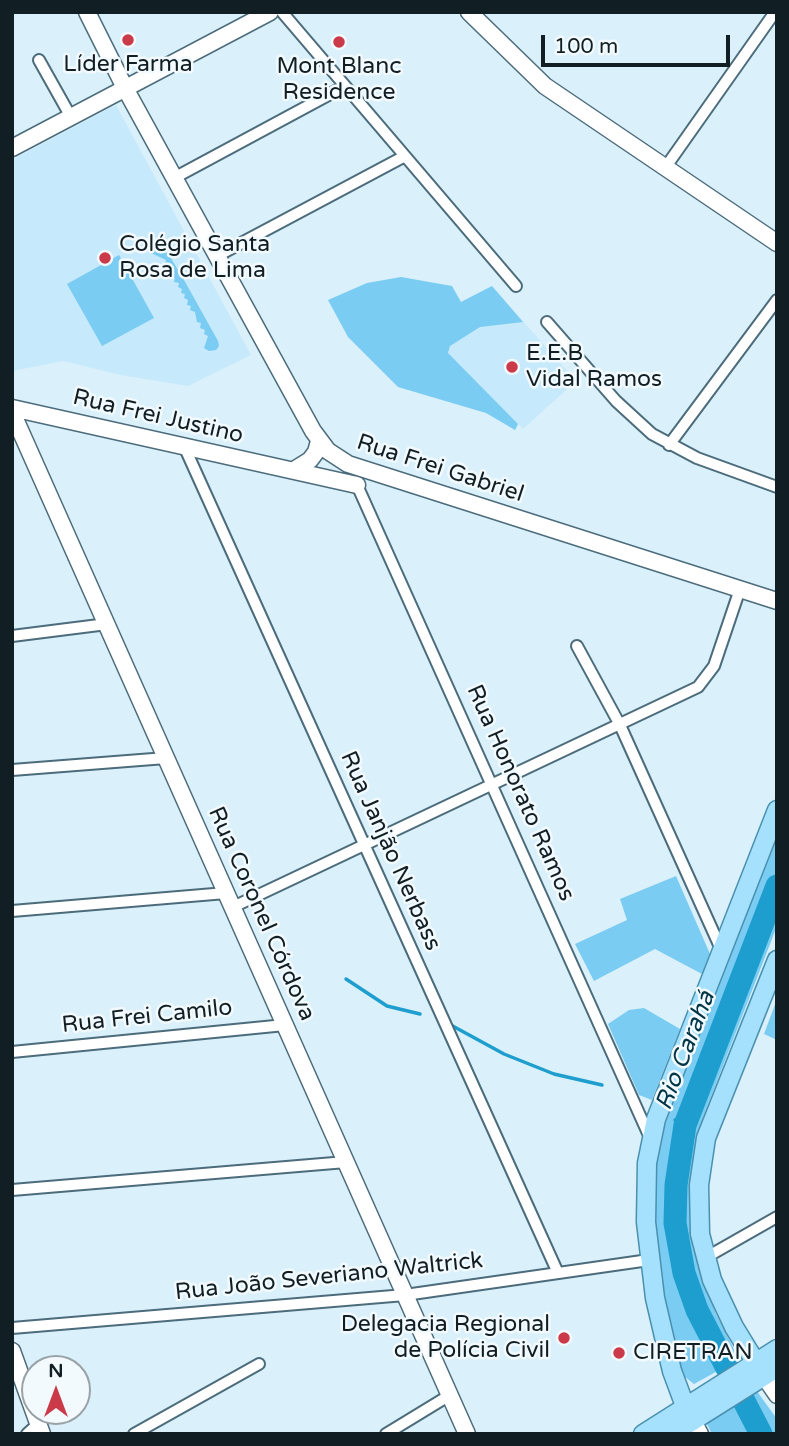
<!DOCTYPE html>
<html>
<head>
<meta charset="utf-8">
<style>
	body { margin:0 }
	#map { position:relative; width:789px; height:1446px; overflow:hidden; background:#daf0fb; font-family:"Varela Round",sans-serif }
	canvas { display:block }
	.frame { position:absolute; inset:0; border:14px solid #111f25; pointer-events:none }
	.north { position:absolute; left:21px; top:1355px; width:70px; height:70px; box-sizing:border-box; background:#f3fafe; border:2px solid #99a2a7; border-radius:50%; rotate:0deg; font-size:19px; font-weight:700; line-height:28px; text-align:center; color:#111f25 }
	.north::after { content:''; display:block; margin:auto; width:24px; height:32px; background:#ca3a48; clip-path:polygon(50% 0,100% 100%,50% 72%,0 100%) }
	.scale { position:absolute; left:541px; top:35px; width:189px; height:32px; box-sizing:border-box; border:4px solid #111f25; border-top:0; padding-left:9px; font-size:21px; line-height:24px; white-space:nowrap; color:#111f25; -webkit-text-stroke:5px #f3fafe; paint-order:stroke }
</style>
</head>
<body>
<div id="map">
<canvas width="789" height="1446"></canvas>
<div class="frame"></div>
<div class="north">N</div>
<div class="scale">100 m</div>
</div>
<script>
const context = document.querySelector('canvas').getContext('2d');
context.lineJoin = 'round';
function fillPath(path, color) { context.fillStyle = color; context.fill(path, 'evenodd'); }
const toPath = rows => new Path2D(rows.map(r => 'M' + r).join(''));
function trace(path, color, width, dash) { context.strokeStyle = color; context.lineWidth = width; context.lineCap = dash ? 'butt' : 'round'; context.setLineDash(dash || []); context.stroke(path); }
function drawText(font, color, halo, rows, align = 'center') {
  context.font = font + ' "Varela Round",sans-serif'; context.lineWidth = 5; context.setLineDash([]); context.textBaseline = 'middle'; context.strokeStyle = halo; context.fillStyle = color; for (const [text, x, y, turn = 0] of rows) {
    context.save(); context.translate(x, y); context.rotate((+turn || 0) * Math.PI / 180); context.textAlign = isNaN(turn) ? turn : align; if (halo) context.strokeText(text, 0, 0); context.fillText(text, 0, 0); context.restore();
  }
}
fillPath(toPath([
	[116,105,251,355,188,386,121,375,63,361,12,371,12,160],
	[492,286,576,381,523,429,448,354,461,302]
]), '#c6e9fb');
fillPath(toPath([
	[154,244,163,245,184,280,218,341,219,346,216,350,209,351,204,348,208,336,204,334,205,330,200,328,201,323,197,322,195,312,190,310,191,306,187,305,188,300,184,298,185,294,181,293,182,289,178,287,179,283,174,282,175,278,172,277,173,271,168,270,169,266,165,264,166,260,151,253,151,247],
	[119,255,154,318,102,346,67,284],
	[401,277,452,286,461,302,492,286,523,322,480,327,450,346,448,353,518,424,515,430,486,413,398,387,348,337,328,300,367,283],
	[777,830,777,926,702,1120,691,1179,690,1219,702,1273,716,1314,737,1355,732,1363,694,1384,680,1373,663,1301,650,1203,659,1130],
	[676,876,710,954,702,974,655,949,594,981,575,944,627,920,620,899],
	[777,999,777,1040,764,1034],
	[644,1008,680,1029,652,1100,639,1095,608,1024,629,1010],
	[756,1390,777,1419,777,1434,712,1434,706,1422]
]), '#7accf2');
trace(toPath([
	[346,979,387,1006,420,1014],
	[449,1024,504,1054,554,1074,602,1085],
	[675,1120,685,1125]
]), '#1e9ece', 3.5);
trace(toPath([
	[761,1434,697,1310,684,1273,675,1223,676,1185,685,1125,777,886]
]), '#1e9ece', 23);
const street = toPath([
	[282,12,516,286],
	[39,60,71,117],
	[665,168,775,12],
	[174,178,345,86],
	[217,256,405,156],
	[547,322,616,401,652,434,697,458,777,487],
	[669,445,777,300],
	[184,446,558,1273],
	[357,485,651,1140],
	[12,636,107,624],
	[577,646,620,725,721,949],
	[12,770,166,758],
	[233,907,698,687,714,666,740,589],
	[12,911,226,893],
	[12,1052,285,1025],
	[12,1190,346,1162],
	[705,1258,777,1217],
	[12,1328,405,1295,649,1260],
	[27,1434,38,1424],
	[134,1434,259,1364],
	[386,1434,450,1395]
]);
const secondary = toPath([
	[87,12,125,88,313,431,328,451,348,464,777,601],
	[469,12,545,86,777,243],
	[12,148,270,12],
	[12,408,357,485],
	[12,412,467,1434],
	[294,470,310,460,316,452,319,441],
	[12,1351,42,1434],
	[764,1376,777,1395],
	[693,1421,700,1434]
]);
const primary = toPath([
	[764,1376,734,1327,712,1280,700,1234,699,1185,706,1138,777,960],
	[693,1421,685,1406,672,1371,655,1298,646,1222,647,1163,656,1119,777,810],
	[643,1434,777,1349],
	[672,1434,777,1368]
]);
trace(street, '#4c6c7c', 14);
trace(secondary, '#4c6c7c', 19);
trace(primary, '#4a90af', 21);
trace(street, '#fff', 10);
trace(secondary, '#fff', 16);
trace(primary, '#a5e1fc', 18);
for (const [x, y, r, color] of [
	[128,40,7,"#ca3a48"],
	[339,42,7,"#ca3a48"],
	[105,258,7,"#ca3a48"],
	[512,367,7,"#ca3a48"],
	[564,1338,7,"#ca3a48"],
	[619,1353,7,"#ca3a48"]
]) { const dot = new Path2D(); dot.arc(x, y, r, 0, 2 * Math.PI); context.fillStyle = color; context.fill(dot); trace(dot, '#f3fafe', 2.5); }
drawText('23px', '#111f25', '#f3fafe', [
	["Líder Farma",128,65,"center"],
	["Mont Blanc",339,67,"center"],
	["Residence",339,93,"center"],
	["Colégio Santa",119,245],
	["Rosa de Lima",119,271],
	["E.E.B",526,354],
	["Vidal Ramos",526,380],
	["Delegacia Regional",550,1325,"right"],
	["de Polícia Civil",550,1351,"right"],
	["CIRETRAN",633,1353]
], 'left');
drawText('23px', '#111f25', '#f3fafe', [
	["Rua Frei Justino",158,417,13],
	["Rua Frei Gabriel",440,469,18],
	["Rua Honorato Ramos",520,793,66],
	["Rua Janjão Nerbass",390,851,66],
	["Rua Coronel Córdova",261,914,66],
	["Rua Frei Camilo",147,1017,-6],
	["Rua João Severiano Waltrick",329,1277,-6]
]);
drawText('italic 24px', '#003447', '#f3fafe', [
	["Rio Carahá",686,1051,-69]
]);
</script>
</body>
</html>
